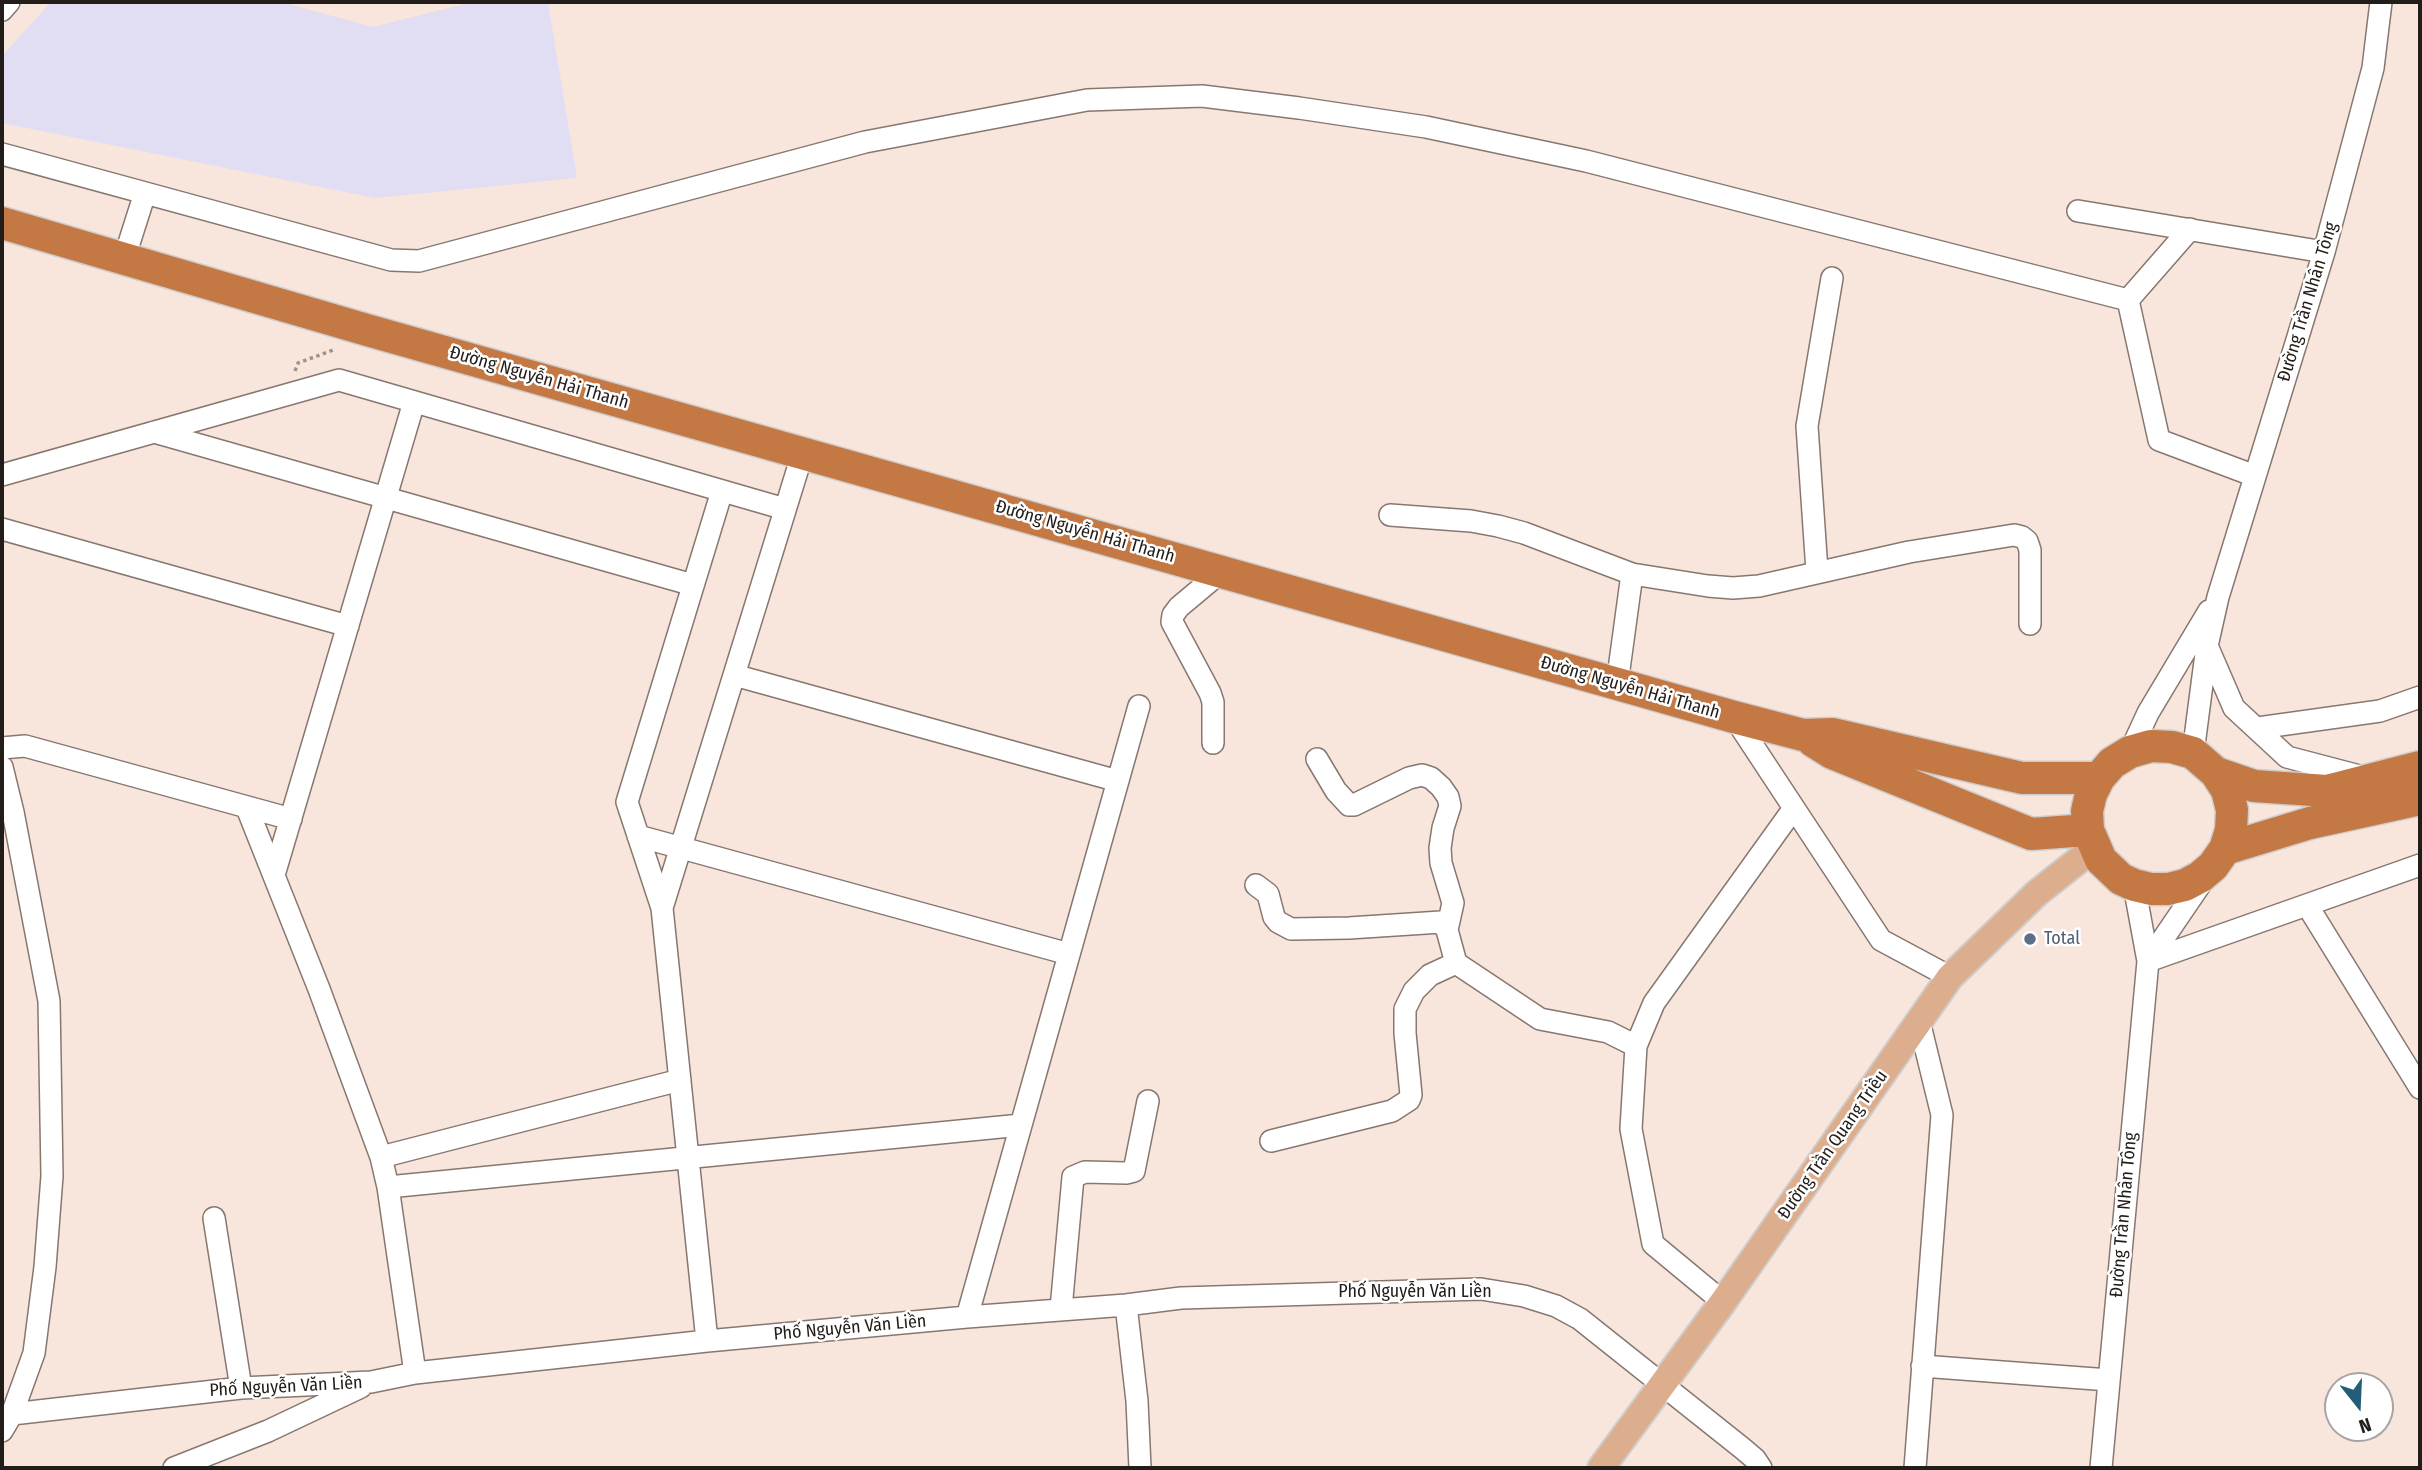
<!DOCTYPE html>
<html>
<head>
<meta charset="utf-8">
<style>
	body { margin:0 }
	#map { position:relative; width:2422px; height:1470px; overflow:hidden; background:#f8e6dd; font-family:"Fira Sans Condensed",sans-serif }
	canvas { display:block }
	.frame { position:absolute; inset:0; border:4px solid #231d19; pointer-events:none }
	.north { position:absolute; left:2324px; top:1372px; width:70px; height:70px; box-sizing:border-box; background:#fff; border:2px solid #a7a5a3; border-radius:50%; rotate:162deg; font-size:19px; font-weight:700; line-height:28px; text-align:center; color:#231d19 }
	.north::after { content:''; display:block; margin:auto; width:24px; height:32px; background:#235d76; clip-path:polygon(50% 0,100% 100%,50% 72%,0 100%) }
</style>
</head>
<body>
<div id="map">
<canvas width="2422" height="1470"></canvas>
<div class="frame"></div>
<div class="north">N</div>
</div>
<script>
const context = document.querySelector('canvas').getContext('2d');
context.lineJoin = 'round';
function fillPath(path, color) { context.fillStyle = color; context.fill(path, 'evenodd'); }
const toPath = rows => new Path2D(rows.map(r => 'M' + r).join(''));
function trace(path, color, width, dash) { context.strokeStyle = color; context.lineWidth = width; context.lineCap = dash ? 'butt' : 'round'; context.setLineDash(dash || []); context.stroke(path); }
function drawText(font, color, halo, rows, align = 'center') {
  context.font = font + ' "Fira Sans Condensed",sans-serif'; context.lineWidth = 5; context.setLineDash([]); context.textBaseline = 'middle'; context.strokeStyle = halo; context.fillStyle = color; for (const [text, x, y, turn = 0] of rows) {
    context.save(); context.translate(x, y); context.rotate((+turn || 0) * Math.PI / 180); context.textAlign = isNaN(turn) ? turn : align; if (halo) context.strokeText(text, 0, 0); context.fillText(text, 0, 0); context.restore();
  }
}
fillPath(toPath([
	[51,2,281,2,373,27,472,2,548,2,577,178,375,198,2,123,2,56]
]), '#e1ddf3');
const minor = toPath([
	[2,10,9,2],
	[2,154,391,260,419,261,865,142,1087,100,1202,96,1299,108,1426,127,1586,161,2128,300,2190,229],
	[2078,211,2324,252],
	[124,259,145,193],
	[2128,300,2159,440,2255,476],
	[154,432,693,585],
	[2,475,339,380,785,509],
	[1390,515,1471,521,1498,526,1524,533,1632,574,1708,586,1733,588,1759,586,1909,552,2014,535,2022,537,2027,541,2030,550,2030,624],
	[2,529,348,626],
	[1817,571,1807,426,1832,278],
	[2208,648,2234,708,2287,757,2367,778],
	[734,675,1118,781],
	[1617,684,1632,574],
	[1734,717,1881,940,1950,977],
	[2258,728,2380,711,2420,697],
	[1213,743,1213,702,1210,693,1172,622,1173,615,1179,607,1222,571],
	[2,748,25,746,291,819],
	[2130,752,2148,713,2209,611],
	[2193,753,2207,646,2218,597,2324,252,2373,68,2381,2],
	[1317,759,1336,791,1349,805,1354,805,1409,778,1422,775,1431,778,1441,787,1448,797,1450,806,1443,828,1440,848,1441,863,1453,903,1447,930],
	[2,767,13,812,49,1001,52,1176,45,1267,34,1353,12,1414,2,1431],
	[247,808,319,989,381,1157,388,1187,415,1373],
	[638,836,1069,954],
	[274,875,414,402],
	[1256,885,1268,894,1274,917,1278,922,1291,929,1349,928,1441,922,1447,930,1456,963,1540,1019,1608,1032,1636,1046],
	[2307,905,2420,1088],
	[662,908,803,452],
	[2148,961,2420,865],
	[2148,961,2206,876],
	[1271,1141,1392,1111,1409,1100,1411,1095,1405,1033,1405,1009,1414,991,1430,975,1456,963],
	[381,1157,680,1080],
	[388,1187,1021,1125],
	[214,1218,241,1388],
	[1723,1302,1653,1244,1631,1129,1636,1046,1654,1003,1794,808],
	[1126,1305,1137,1401,1140,1468],
	[1061,1309,1073,1177,1085,1172,1126,1173,1134,1171,1148,1101],
	[967,1317,1139,706],
	[707,1341,662,908,627,802,722,491],
	[1922,1366,2109,1380],
	[12,1414,241,1388,371,1382,415,1373,707,1341,967,1317,1126,1305,1181,1298,1481,1289,1524,1296,1556,1306,1580,1319,1742,1448,1755,1459,1761,1468],
	[174,1468,268,1431,361,1387],
	[1915,1468,1942,1115,1919,1021],
	[2101,1468,2148,961,2134,885]
]);
const major = toPath([
	[1601,1468,1723,1302,1950,977,2037,893,2094,848]
]);
const highway = toPath([
	[2,223,367,330,1734,717,1803,735,1833,734,2022,778,2099,778],
	[1813,741,1832,753,2031,834,2088,830],
	[2216,773,2227,790,2232,810,2231,830,2225,849,2213,866,2200,877,2185,885,2168,889,2151,889,2134,885,2121,879,2101,860,2088,830,2087,811,2091,794,2099,778,2112,763,2130,752,2151,746,2172,747,2193,753,2216,773,2254,786,2327,791,2420,767],
	[2225,849,2310,823,2420,799]
]);
trace(minor, '#87776f', 24);
trace(major, '#cfcdcc', 30);
trace(highway, '#cfcdcc', 35);
trace(toPath([
	[295,371,298,363,336,349]
]), '#a1938c', 3.5, [3.5, 3.5]);
trace(minor, '#fff', 21);
trace(major, '#dcae8e', 26);
trace(highway, '#c47843', 32);
for (const [x, y, r, color] of [
	[2030,939,7,"#5c6f8a"]
]) { const dot = new Path2D(); dot.arc(x, y, r, 0, 2 * Math.PI); context.fillStyle = color; context.fill(dot); trace(dot, '#fff', 2.5); }
drawText('18px', '#231d19', '#fff', [
	["Đường Trần Nhân Tông",2308,302,-73],
	["Đường Nguyễn Hải Thanh",539,378,16],
	["Đường Nguyễn Hải Thanh",1085,532,16],
	["Đường Nguyễn Hải Thanh",1630,688,16],
	["Đường Trần Quang Triều",1833,1145,-55],
	["Đường Trần Nhân Tông",2124,1215,-85],
	["Phố Nguyễn Văn Liền",1415,1292],
	["Phố Nguyễn Văn Liền",850,1328,-5],
	["Phố Nguyễn Văn Liền",286,1387,-3]
]);
drawText('18px', '#4e5e75', '#fff', [
	["Total",2044,939]
], 'left');
</script>
</body>
</html>
